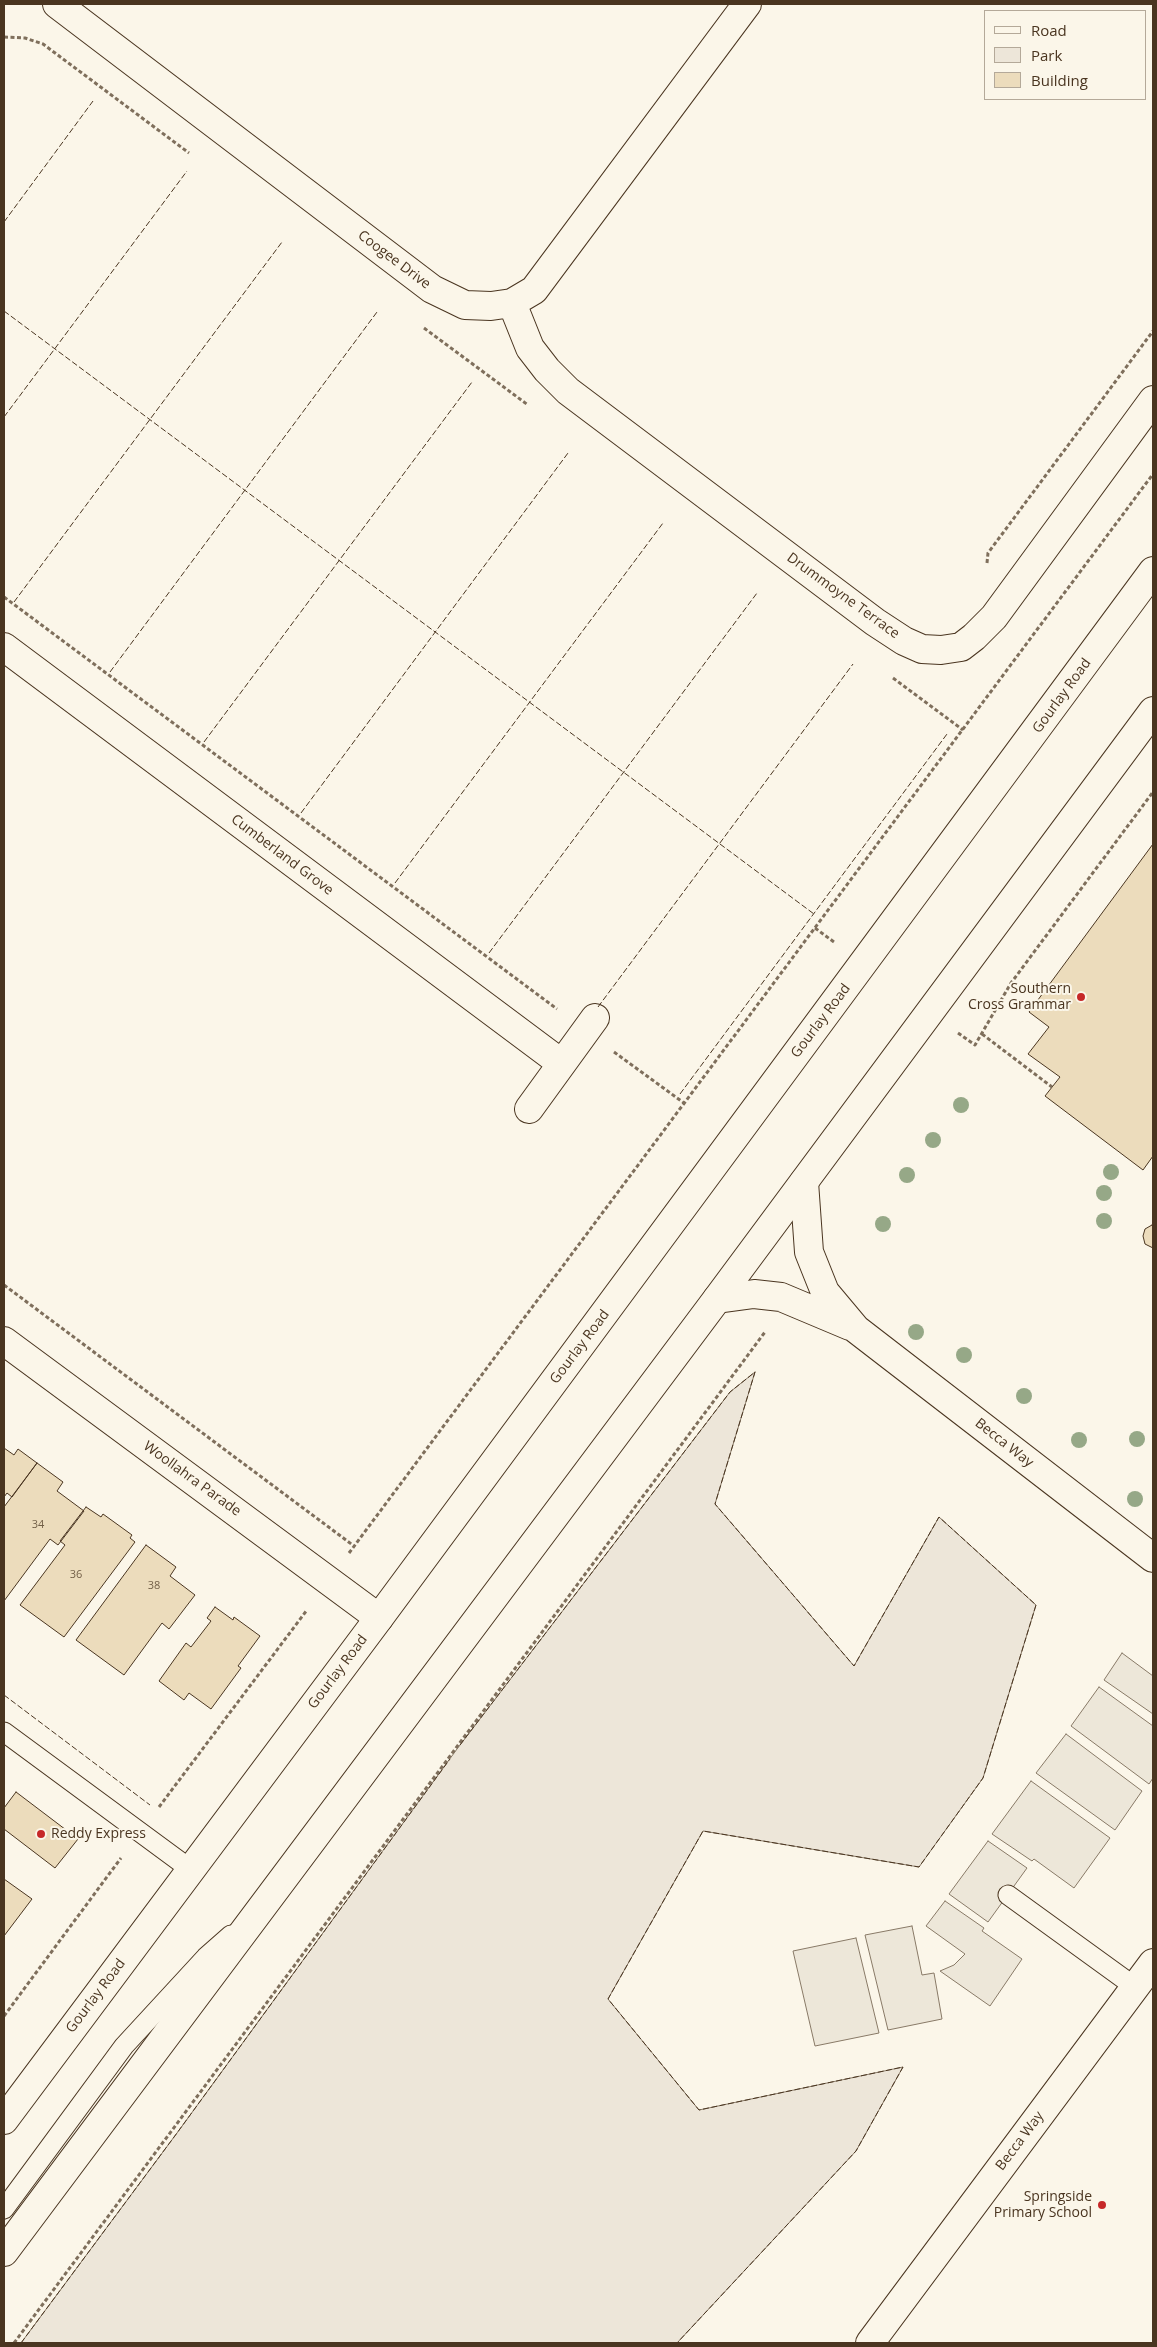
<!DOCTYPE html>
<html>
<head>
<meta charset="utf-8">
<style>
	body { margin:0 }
	#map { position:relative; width:1157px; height:2347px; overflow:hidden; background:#fbf6e9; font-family:"Open Sans",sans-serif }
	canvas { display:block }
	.frame { position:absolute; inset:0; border:5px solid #4a3520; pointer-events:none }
	.legend { position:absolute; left:984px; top:10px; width:162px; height:90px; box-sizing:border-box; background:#fbf6e9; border:1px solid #b4a999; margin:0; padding:6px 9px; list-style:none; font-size:15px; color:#4a3520 }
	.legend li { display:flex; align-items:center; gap:10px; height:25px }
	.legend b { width:25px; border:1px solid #b4a999 }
</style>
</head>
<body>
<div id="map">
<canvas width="1157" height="2347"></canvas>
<div class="frame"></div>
<ul class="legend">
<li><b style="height:6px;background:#fbf6e9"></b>Road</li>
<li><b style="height:14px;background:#ede6d9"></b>Park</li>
<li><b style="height:14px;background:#ecdcbc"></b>Building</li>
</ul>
</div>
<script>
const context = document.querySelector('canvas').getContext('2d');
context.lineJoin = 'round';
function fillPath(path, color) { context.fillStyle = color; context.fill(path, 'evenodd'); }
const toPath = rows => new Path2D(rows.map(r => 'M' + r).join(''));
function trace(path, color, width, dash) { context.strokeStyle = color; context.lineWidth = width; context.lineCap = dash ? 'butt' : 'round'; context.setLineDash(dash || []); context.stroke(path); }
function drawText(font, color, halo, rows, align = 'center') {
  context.font = font + ' "Open Sans",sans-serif'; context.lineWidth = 4; context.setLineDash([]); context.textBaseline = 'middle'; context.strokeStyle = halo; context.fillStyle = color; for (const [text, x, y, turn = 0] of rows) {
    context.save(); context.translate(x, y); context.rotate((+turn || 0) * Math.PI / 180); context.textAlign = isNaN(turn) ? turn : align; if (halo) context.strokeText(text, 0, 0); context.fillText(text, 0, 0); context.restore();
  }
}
const green = toPath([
	[755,1372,715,1504,854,1666,939,1517,1036,1605,983,1778,919,1867,703,1831,608,1999,699,2110,903,2067,856,2151,677,2343,21,2343,177,2133,457,1749,730,1392,755,1372]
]);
fillPath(green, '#ede6d9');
trace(green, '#887966', 1);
const parking = toPath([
	[1122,1653,1153,1676,1153,1714,1104,1680,1122,1653],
	[1099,1687,1153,1726,1153,1778,1149,1784,1071,1726,1099,1687],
	[1066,1734,1142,1791,1115,1830,1036,1773,1066,1734],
	[1031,1781,1110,1838,1074,1888,1034,1859,1032,1861,992,1834,1031,1781],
	[988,1841,1027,1868,988,1922,949,1894,988,1841],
	[945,1901,984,1928,982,1931,1022,1959,990,2006,940,1971,954,1965,965,1954,926,1926,945,1901],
	[912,1926,922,1975,934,1973,942,2019,888,2030,865,1935,912,1926],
	[856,1938,879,2033,815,2046,793,1951,856,1938]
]);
fillPath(parking, '#ede7d9');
trace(parking, '#887966', 1);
const building = toPath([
	[1153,844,1153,1156,1143,1170,1045,1096,1060,1077,1028,1054,1049,1027,1029,1012,1153,844],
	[1152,1225,1153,1225,1153,1248,1145,1244,1143,1236,1145,1229,1152,1225],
	[4,1448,14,1455,18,1449,37,1463,12,1497,7,1493,4,1497,4,1448],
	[37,1463,63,1482,57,1491,84,1511,58,1545,50,1539,4,1601,4,1507,37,1463],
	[86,1507,101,1517,103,1514,132,1535,130,1538,135,1542,64,1637,20,1605,65,1545,60,1541,86,1507],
	[146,1545,176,1567,170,1576,195,1595,169,1629,162,1623,124,1675,76,1640,146,1545],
	[215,1607,233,1620,234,1617,260,1636,238,1666,241,1668,211,1709,189,1693,184,1700,159,1681,186,1643,191,1647,211,1621,207,1618,215,1607],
	[16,1792,78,1839,55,1868,4,1829,4,1808,16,1792],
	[4,1879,32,1899,4,1936,4,1879]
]);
fillPath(building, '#ecdcbc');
trace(building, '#4a3520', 1);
const service = toPath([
	[4,1732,190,1869],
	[1008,1895,1135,1987],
	[4,2209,124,2046,206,1957,231,1935]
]);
const minor = toPath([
	[57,4,432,289,465,305,491,306,512,303,534,290,747,4],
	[512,303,530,348,547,370,568,391,875,622,904,641,922,649,941,650,961,647,974,637,994,617,1153,400],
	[4,647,561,1063],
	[529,1109,595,1018],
	[804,1182,809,1252,825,1292,856,1329,1153,1558],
	[717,1299,754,1294,781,1297,850,1326],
	[4,1341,379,1618],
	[870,2343,1153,1963]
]);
const secondary = toPath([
	[4,2120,379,1618,1153,571],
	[4,2252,717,1299,1153,711]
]);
trace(service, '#4a3520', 21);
trace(minor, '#4a3520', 30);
trace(secondary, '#4a3520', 30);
trace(toPath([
	[4,37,25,38,43,44,189,153],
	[424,328,528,405],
	[987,563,988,553,1153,331],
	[4,597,557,1009],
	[893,678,963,730],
	[815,928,834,942],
	[958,1033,975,1045,1011,983,1153,792],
	[982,1034,1052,1087],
	[614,1052,684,1103],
	[4,1285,354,1546],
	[349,1553,1153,474],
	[159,1807,307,1610],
	[4,2016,121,1858],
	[14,2343,765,1332]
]), '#7f6f5c', 3, [4, 2.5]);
trace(service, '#fbf6e9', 19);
trace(minor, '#fbf6e9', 28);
trace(secondary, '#fbf6e9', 28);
trace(toPath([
	[4,222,93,101],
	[4,311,814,914],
	[4,417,187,171],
	[14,602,282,242],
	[110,672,377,312],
	[204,742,472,382],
	[301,813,568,453],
	[395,883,663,523],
	[489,953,757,593],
	[598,1007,853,664],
	[680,1094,947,734],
	[4,1695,150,1805],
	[460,1745,730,1392,755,1372,715,1504,854,1666,939,1517,1036,1605,983,1778,919,1867,703,1831,608,1999,699,2110,903,2067,856,2151,677,2343],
	[21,2343,177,2133,450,1759]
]), '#4a3520', 1, [6, 2.5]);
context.fillStyle = '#96a887';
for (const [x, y] of [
	[961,1105],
	[933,1140],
	[1111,1172],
	[907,1175],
	[1104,1193],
	[1104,1221],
	[883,1224],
	[916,1332],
	[964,1355],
	[1024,1396],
	[1137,1439],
	[1079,1440],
	[1135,1499]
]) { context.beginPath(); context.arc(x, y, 8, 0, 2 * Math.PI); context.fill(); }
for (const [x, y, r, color] of [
	[1081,997,5,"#c62828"],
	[41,1834,5,"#c62828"],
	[1102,2205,5,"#c62828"]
]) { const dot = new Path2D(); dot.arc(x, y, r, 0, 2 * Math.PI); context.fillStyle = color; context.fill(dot); trace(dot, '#fbf6e9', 2); }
drawText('11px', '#725f47', null, [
	["34",38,1525],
	["36",76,1575],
	["38",154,1586]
]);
drawText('14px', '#4a3520', '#fbf6e9', [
	["Coogee Drive",394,260,37],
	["Drummoyne Terrace",843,596,36],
	["Gourlay Road",1062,696,-54],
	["Cumberland Grove",282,855,37],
	["Gourlay Road",821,1021,-53],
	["Gourlay Road",580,1347,-53],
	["Becca Way",1004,1443,38],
	["Woollahra Parade",192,1479,36],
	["Gourlay Road",338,1672,-53],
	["Gourlay Road",96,1996,-53],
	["Becca Way",1020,2141,-53]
]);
drawText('14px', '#4a3520', '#fbf6e9', [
	["Southern",1071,989],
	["Cross Grammar",1071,1005],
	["Reddy Express",51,1834,"left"],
	["Springside",1092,2197],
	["Primary School",1092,2213]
], 'right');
</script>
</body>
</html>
